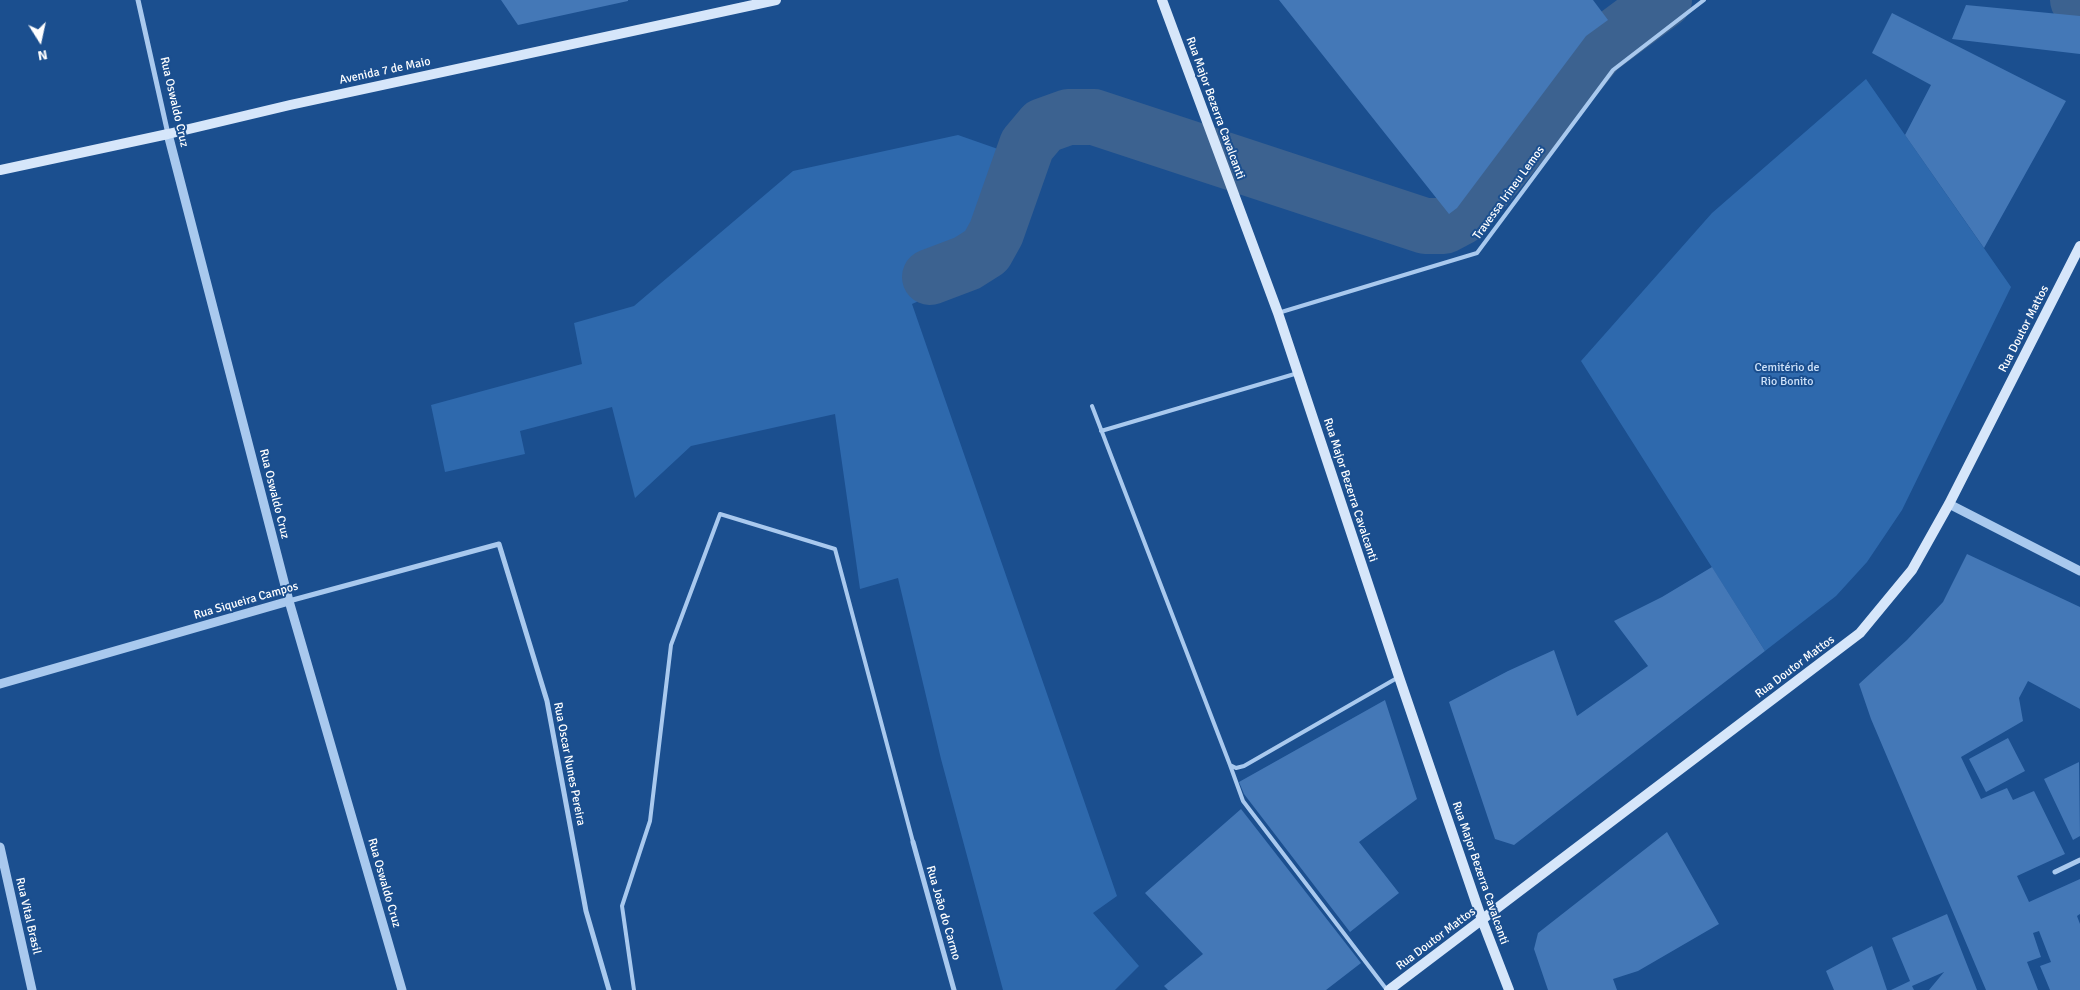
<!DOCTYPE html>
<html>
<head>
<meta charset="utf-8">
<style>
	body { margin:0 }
	#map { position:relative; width:2080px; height:990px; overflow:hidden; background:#1b4f8f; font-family:Signika,sans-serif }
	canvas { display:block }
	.north { position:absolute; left:15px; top:15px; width:50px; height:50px; -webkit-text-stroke:4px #1b4f8f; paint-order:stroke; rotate:170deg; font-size:14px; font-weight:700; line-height:20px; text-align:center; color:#fff }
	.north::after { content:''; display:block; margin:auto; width:18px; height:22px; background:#fff; clip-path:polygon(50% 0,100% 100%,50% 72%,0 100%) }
</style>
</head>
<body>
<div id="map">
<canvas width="2080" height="990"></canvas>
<div class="north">N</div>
</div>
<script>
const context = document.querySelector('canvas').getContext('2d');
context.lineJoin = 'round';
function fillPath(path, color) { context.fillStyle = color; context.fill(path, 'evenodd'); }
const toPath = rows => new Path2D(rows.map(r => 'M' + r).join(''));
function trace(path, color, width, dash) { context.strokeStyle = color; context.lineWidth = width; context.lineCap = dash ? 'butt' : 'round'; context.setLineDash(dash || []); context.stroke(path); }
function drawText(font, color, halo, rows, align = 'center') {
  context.font = font + ' Signika,sans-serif'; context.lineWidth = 4; context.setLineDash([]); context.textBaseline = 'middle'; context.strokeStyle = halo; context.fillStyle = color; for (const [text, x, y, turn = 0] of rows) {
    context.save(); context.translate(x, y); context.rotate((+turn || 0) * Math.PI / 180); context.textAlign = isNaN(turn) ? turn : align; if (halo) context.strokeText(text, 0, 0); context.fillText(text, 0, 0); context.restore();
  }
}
fillPath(toPath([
	[1866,79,2011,287,1902,510,1867,562,1836,596,1765,651,1581,361,1712,213],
	[958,135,1035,162,1012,235,999,260,976,276,912,304,1117,896,1093,913,1139,966,1115,990,1003,990,941,759,898,578,860,589,835,414,691,446,635,498,612,407,520,431,525,454,445,472,431,405,582,364,574,323,634,306,793,171]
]), '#2e69ad');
trace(toPath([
	[2078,0,2080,0],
	[930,277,967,263,986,251,996,233,1027,145,1043,126,1068,117,1094,117,1425,226,1444,226,1461,217,1598,49,1664,0]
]), '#3c6290', 56);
fillPath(toPath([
	[501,0,628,0,628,1,518,25],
	[1279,0,1593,0,1608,20,1586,36,1457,208,1449,214],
	[1966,5,2080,16,2080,54,1952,39],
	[1892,13,2066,101,1984,248,1905,135,1931,85,1872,53],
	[1967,554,2080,607,2080,709,2028,681,2019,698,2023,721,1961,757,1981,799,2007,788,2013,800,2034,791,2065,854,2017,876,2029,902,2080,879,2080,914,2077,916,2080,924,2080,990,2050,990,2040,966,2051,962,2039,931,2033,933,2041,957,2027,962,2038,990,1986,990,1871,719,1859,684,1907,640,1943,602],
	[1712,567,1765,651,1514,845,1495,839,1449,702,1508,671,1554,650,1577,716,1648,666,1614,621,1662,597],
	[1385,700,1417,799,1359,842,1399,893,1350,932,1244,794,1239,782],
	[2008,738,2025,771,1986,792,1969,759],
	[2079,762,2080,836,2073,840,2044,779],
	[1241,809,1361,963,1326,990,1168,990,1164,986,1203,954,1145,893],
	[1667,832,1719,924,1638,971,1613,979,1617,990,1548,990,1534,949,1538,933],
	[1947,914,1977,990,1929,990,1944,972,1912,986,1914,990,1891,990,1910,981,1892,938],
	[1872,946,1887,990,1834,990,1826,971]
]), '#4478b7');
trace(toPath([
	[1278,313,1477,253,1613,70,1704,0],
	[1092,406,1230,765,1236,768,1244,766,1397,678],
	[1101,431,1298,373],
	[1230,765,1243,801,1387,990],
	[634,990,622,906,650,821,671,645,720,514,835,549,913,842]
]), '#a9c9ee', 4);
trace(toPath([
	[138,0,168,134],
	[289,601,499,544,547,701,586,911,609,990],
	[913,842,954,990],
	[2055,872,2080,860]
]), '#a9c9ee', 5);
trace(toPath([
	[168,134,289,601,402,990],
	[1949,504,2080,571],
	[0,684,289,601],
	[0,847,32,990]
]), '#a9c9ee', 9);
trace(toPath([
	[1162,0,1278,313,1399,677,1482,920,1509,990],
	[0,170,168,134,290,105,776,0],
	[1389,990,1860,633,1912,570,1949,504,2080,246]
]), '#d6e6fa', 10);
drawText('12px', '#fff', '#1b4f8f', [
	["Avenida 7 de Maio",385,71,-12],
	["Rua Oswaldo Cruz",174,102,77],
	["Rua Major Bezerra Cavalcanti",1215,108,70],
	["Travessa Irineu Lemos",1509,193,-54],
	["Rua Doutor Mattos",2024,329,-63],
	["Rua Major Bezerra Cavalcanti",1350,490,72],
	["Rua Oswaldo Cruz",274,494,76],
	["Rua Siqueira Campos",246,601,-16],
	["Rua Doutor Mattos",1795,667,-37],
	["Rua Oscar Nunes Pereira",569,764,79],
	["Rua Major Bezerra Cavalcanti",1480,873,71],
	["Rua Oswaldo Cruz",384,883,74],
	["Rua João do Carmo",943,913,74],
	["Rua Vital Brasil",28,916,77],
	["Rua Doutor Mattos",1436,939,-37]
]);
drawText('12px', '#cfe3fa', '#1b4f8f', [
	["Cemitério de",1787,368],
	["Rio Bonito",1787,382]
]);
</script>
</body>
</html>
